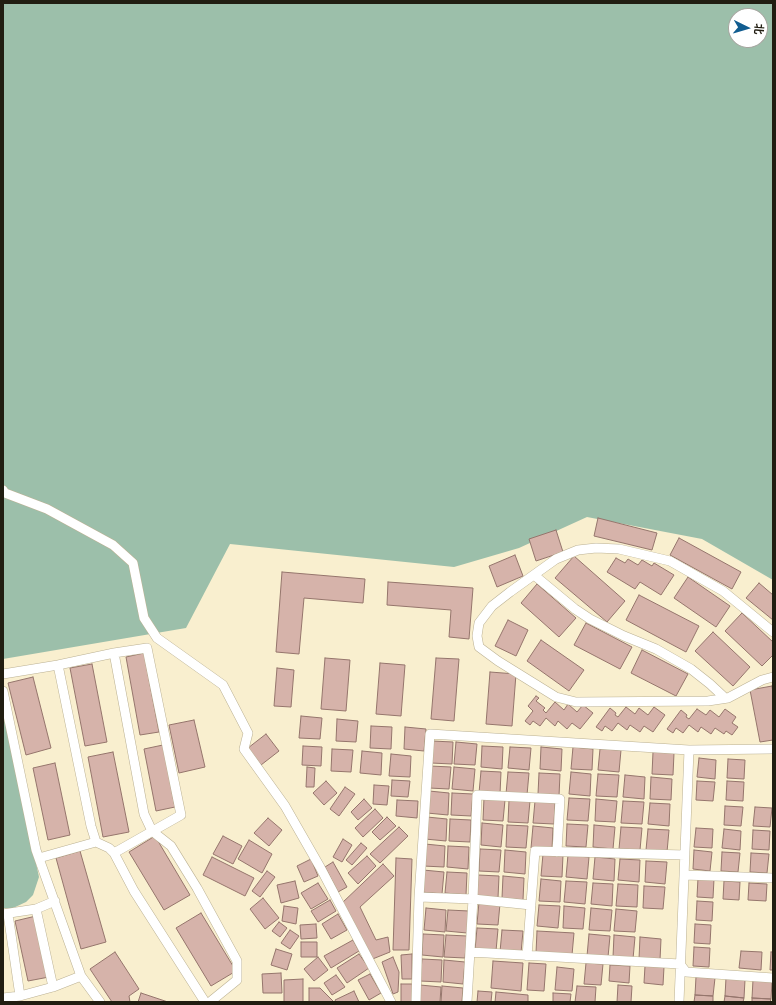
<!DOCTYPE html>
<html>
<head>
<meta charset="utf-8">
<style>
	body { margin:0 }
	#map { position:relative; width:776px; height:1005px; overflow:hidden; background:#f9efcf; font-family:"Exo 2","Noto Sans SC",sans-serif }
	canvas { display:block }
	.frame { position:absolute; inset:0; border:4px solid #211d11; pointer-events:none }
	.north { position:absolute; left:728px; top:8px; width:40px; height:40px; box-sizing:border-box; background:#fff; border:1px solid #a6a5a0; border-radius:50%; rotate:95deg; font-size:11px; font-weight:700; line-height:16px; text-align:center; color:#211d11 }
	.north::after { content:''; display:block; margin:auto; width:14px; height:18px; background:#115d90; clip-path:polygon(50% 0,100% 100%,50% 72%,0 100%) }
</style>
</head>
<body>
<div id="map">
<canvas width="776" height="1005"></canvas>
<div class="frame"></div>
<div class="north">北</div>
</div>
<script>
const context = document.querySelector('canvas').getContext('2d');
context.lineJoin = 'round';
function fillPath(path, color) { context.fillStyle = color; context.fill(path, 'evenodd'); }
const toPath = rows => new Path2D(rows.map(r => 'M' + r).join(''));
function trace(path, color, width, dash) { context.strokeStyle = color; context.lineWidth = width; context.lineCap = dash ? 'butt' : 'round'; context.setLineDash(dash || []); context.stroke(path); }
fillPath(toPath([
	[3,3,773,3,773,580,702,539,587,517,519,548,454,567,230,544,186,628,3,659],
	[736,16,760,16,760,40,736,40],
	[3,708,39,877,33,895,26,902,11,909,3,908]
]), '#9cbfaa');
const building = toPath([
	[598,518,657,533,652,550,594,536,598,518],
	[556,530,563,552,536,561,529,539,556,530],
	[679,538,741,572,732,589,670,555,679,538],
	[515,555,523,576,497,587,489,566,515,555],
	[574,556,625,601,607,622,555,578,574,556],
	[616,558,625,563,628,559,638,565,642,560,652,566,654,563,674,575,661,595,640,582,635,589,607,572,616,558],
	[282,572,365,579,363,603,304,598,299,654,276,652,282,572],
	[688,577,730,606,716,627,674,598,688,577],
	[388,582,473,588,469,639,449,637,451,610,387,605,388,582],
	[759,583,773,595,773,620,746,598,759,583],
	[537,584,576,618,559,637,521,603,537,584],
	[639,595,699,626,686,652,626,620,639,595],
	[742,613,773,642,773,655,762,666,725,631,742,613],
	[508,620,528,630,516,656,495,646,508,620],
	[586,623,632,647,620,669,574,645,586,623],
	[713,632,750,667,733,686,695,651,713,632],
	[541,640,584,670,569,691,527,661,541,640],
	[642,650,688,674,676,696,631,673,642,650],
	[144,653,159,732,140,735,126,657,144,653],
	[325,658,350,660,346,711,321,709,325,658],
	[436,658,459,659,454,721,431,719,436,658],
	[380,663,405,665,401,716,376,714,380,663],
	[92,664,107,742,85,746,70,668,92,664],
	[277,668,294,670,291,707,274,706,277,668],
	[490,672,516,674,512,726,486,724,490,672],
	[33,677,51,748,26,755,8,683,33,677],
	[772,686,773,693,773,740,760,742,750,690,772,686],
	[536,696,539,698,536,701,545,708,543,710,546,713,555,702,564,710,568,704,577,712,583,705,593,713,580,729,572,723,567,729,558,721,555,726,546,718,540,726,533,721,530,725,525,721,533,711,528,706,536,696],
	[626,707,635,714,639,708,648,715,654,707,665,715,653,732,644,726,640,732,630,725,627,730,618,723,612,731,605,726,602,731,596,727,610,708,616,713,615,715,618,717,626,707],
	[697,709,706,715,710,710,719,717,725,709,736,717,732,723,738,727,732,735,726,731,724,734,715,728,711,734,701,727,698,732,689,725,683,733,676,728,673,733,667,729,681,710,687,715,686,717,689,719,697,709],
	[301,716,322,718,320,739,299,738,301,716],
	[337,719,358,721,356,742,336,741,337,719],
	[194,720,205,767,179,773,169,725,194,720],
	[371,726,392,727,391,749,370,748,371,726],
	[405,727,426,729,424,751,404,749,405,727],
	[266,734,279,751,261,765,248,748,266,734],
	[432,741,453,742,452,764,431,763,432,741],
	[456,742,477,744,475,765,454,764,456,742],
	[163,745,175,807,156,811,144,749,163,745],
	[303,746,322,747,321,766,302,765,303,746],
	[482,746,503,747,502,769,481,767,482,746],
	[510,747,531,748,529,770,508,768,510,747],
	[541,747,562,749,561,771,540,769,541,747],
	[573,747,593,749,592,770,571,769,573,747],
	[332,749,353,750,351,772,331,771,332,749],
	[600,749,621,750,619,772,598,770,600,749],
	[362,751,382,753,381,775,360,773,362,751],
	[113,752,129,832,103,837,88,757,113,752],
	[653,752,674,753,673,775,652,774,653,752],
	[391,754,411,756,410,777,389,776,391,754],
	[699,758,716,760,715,779,697,777,699,758],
	[728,759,745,760,744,779,727,778,728,759],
	[55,763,70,835,48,840,33,768,55,763],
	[430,766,451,767,449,789,429,788,430,766],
	[307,767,315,768,314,787,306,787,307,767],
	[454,767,475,769,473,791,452,789,454,767],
	[481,771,501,772,500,794,479,793,481,771],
	[508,772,529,773,527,795,506,794,508,772],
	[571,772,591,774,590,796,569,794,571,772],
	[539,773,560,774,559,796,538,794,539,773],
	[598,774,619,775,617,797,596,796,598,774],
	[625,775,645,777,644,799,623,797,625,775],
	[651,777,672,779,671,800,650,799,651,777],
	[392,780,410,781,408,797,391,796,392,780],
	[326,781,337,793,324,805,313,793,326,781],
	[697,781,715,782,713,801,696,800,697,781],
	[727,781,744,782,743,801,726,800,727,781],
	[374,785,389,786,387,805,373,804,374,785],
	[345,787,355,794,339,816,330,809,345,787],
	[429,791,449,793,448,815,427,813,429,791],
	[452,793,473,794,471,816,451,815,452,793],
	[484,798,505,800,503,821,483,820,484,798],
	[569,798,590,799,588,821,567,820,569,798],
	[364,799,372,808,358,820,351,812,364,799],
	[596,799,617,801,615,822,595,821,596,799],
	[397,800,418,801,417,818,396,816,397,800],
	[509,800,530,801,528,823,508,822,509,800],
	[535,801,555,803,554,824,533,823,535,801],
	[623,801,644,802,642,824,621,823,623,801],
	[650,803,670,804,669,826,648,824,650,803],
	[725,806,743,807,741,826,724,825,725,806],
	[755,807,772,808,770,827,753,826,755,807],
	[375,809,383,818,363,837,355,828,375,809],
	[387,817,396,826,380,840,372,832,387,817],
	[427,817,447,819,446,841,425,839,427,817],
	[268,818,282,830,269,846,254,833,268,818],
	[450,819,471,820,470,842,449,841,450,819],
	[482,823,503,825,501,847,481,845,482,823],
	[567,824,588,825,586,847,566,846,567,824],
	[507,825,528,826,526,848,506,847,507,825],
	[594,825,615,827,613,849,593,847,594,825],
	[533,826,553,828,552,850,531,848,533,826],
	[399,827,408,836,380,863,370,854,399,827],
	[621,827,642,828,640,850,619,849,621,827],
	[696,828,713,829,712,848,694,847,696,828],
	[648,829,669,830,667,852,646,850,648,829],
	[724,829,741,831,740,850,722,848,724,829],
	[753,830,770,831,769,850,752,849,753,830],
	[155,836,190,895,164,910,129,852,155,836],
	[223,836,242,846,233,864,213,854,223,836],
	[343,839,352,845,342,862,333,857,343,839],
	[249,840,272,854,262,873,238,859,249,840],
	[361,843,367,848,352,865,346,860,361,843],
	[425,844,445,846,444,867,423,866,425,844],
	[448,846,469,847,468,869,447,867,448,846],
	[480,849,501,850,499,872,479,871,480,849],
	[505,850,526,852,525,874,504,872,505,850],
	[694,850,712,852,710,871,693,869,694,850],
	[80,851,106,942,81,949,56,858,80,851],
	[722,852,740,853,738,872,721,871,722,852],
	[751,853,769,854,767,873,750,872,751,853],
	[543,854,563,855,562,877,541,876,543,854],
	[568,855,589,857,587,879,566,877,568,855],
	[367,856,376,866,358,884,348,873,367,856],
	[212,857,254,878,245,896,203,875,212,857],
	[595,857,615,859,614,881,593,879,595,857],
	[396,858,412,859,409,950,393,950,396,858],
	[311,859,318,876,304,882,297,866,311,859],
	[620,859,640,860,639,882,618,880,620,859],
	[646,861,667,862,665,884,645,882,646,861],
	[333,862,347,887,338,892,325,867,333,862],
	[383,864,394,876,360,907,376,940,388,937,390,952,370,960,342,903,383,864],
	[423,870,444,872,442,894,421,892,423,870],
	[267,871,275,877,260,897,252,891,267,871],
	[447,872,467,873,466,895,445,893,447,872],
	[478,875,499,876,498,898,477,897,478,875],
	[503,876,524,878,523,900,502,898,503,876],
	[698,878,714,879,713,898,697,897,698,878],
	[541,879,561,881,560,902,539,901,541,879],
	[295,881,299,898,281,903,277,885,295,881],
	[566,881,587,882,585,904,564,902,566,881],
	[724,881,740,882,739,900,723,899,724,881],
	[318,883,328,899,311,909,301,893,318,883],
	[593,883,613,884,612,906,591,904,593,883],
	[749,883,767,884,766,901,748,900,749,883],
	[618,884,638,885,637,907,616,906,618,884],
	[644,886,665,887,663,909,643,908,644,886],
	[263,898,279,918,265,929,250,909,263,898],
	[330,900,336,911,318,922,311,911,330,900],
	[697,901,713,902,712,921,696,920,697,901],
	[479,902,500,904,498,925,477,924,479,902],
	[539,905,560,906,558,928,537,926,539,905],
	[284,906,298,908,296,924,282,921,284,906],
	[564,906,585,908,583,929,563,928,564,906],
	[426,908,446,910,445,932,424,930,426,908],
	[591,908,612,910,610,931,589,930,591,908],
	[616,909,637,911,635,932,614,931,616,909],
	[448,910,469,911,467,933,446,931,448,910],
	[201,913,236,971,211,986,176,928,201,913],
	[338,914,347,930,331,939,322,924,338,914],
	[36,916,49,977,28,981,15,921,36,916],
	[279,922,287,928,280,937,272,931,279,922],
	[316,924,317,938,301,939,300,925,316,924],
	[695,924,711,925,710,944,694,943,695,924],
	[477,928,498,929,496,951,475,950,477,928],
	[290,930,299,936,290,949,281,943,290,930],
	[502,930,523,931,521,953,500,952,502,930],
	[537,931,574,933,572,955,536,953,537,931],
	[423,934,444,935,443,957,422,955,423,934],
	[589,934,610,936,608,957,587,956,589,934],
	[446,935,467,936,465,958,444,957,446,935],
	[614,935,635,937,633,959,613,957,614,935],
	[640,937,661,939,660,960,639,959,640,937],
	[353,940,359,951,331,968,324,956,353,940],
	[301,942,317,942,317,957,301,957,301,942],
	[694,947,710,948,709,967,693,966,694,947],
	[276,949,292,954,287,970,271,965,276,949],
	[741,951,762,952,761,970,739,968,741,951],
	[115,952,139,989,129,996,130,1002,112,1002,90,969,115,952],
	[771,952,773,952,773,970,770,970,771,952],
	[359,954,369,968,347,983,337,968,359,954],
	[412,954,412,979,402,979,401,955,412,954],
	[318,957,328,970,314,981,304,969,318,957],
	[393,957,399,972,398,992,393,994,382,962,393,957],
	[422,959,442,960,441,982,420,981,422,959],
	[444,960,465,962,463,984,443,982,444,960],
	[493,961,523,963,521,991,491,988,493,961],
	[529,963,546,964,544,991,527,990,529,963],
	[586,963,603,964,601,985,584,984,586,963],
	[610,965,630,966,629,983,609,981,610,965],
	[645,966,664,967,663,985,644,983,645,966],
	[557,967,574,969,572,991,555,990,557,967],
	[281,973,282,993,263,993,262,974,281,973],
	[370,974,381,993,369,1000,358,980,370,974],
	[336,975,345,987,332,995,324,983,336,975],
	[696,977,715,978,713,996,695,995,696,977],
	[726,978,745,980,744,998,725,996,726,978],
	[303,979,303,1002,284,1002,284,980,303,979],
	[753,980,772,982,771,999,752,998,753,980],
	[401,984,413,984,413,1002,401,1002,401,984],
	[420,985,441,987,440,1002,419,1002,420,985],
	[618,985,632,986,631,1002,617,1002,618,985],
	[442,986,463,988,462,1002,441,1002,442,986],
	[577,986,596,987,595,1002,575,1002,577,986],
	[309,988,320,988,334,1002,309,1002,309,988],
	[354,991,359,1002,336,1002,335,1000,354,991],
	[478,991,492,992,491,1002,477,1002,478,991],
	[496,992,528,995,528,1002,495,1002,496,992],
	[141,993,168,1002,138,1002,141,993],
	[553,993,571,994,570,1002,553,1002,553,993],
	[695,995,713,996,713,1002,694,1002,695,995],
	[725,996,744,998,743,1002,724,1002,725,996],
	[752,998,771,999,770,1002,752,1002,752,998]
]);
fillPath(building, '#d6b3aa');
trace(building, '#95756c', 1);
const street = toPath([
	[3,490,5,493,47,509,113,545,133,563,144,618,157,638,223,685,248,733,244,749,285,806,320,867,391,1002],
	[534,575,575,609,590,619,624,636,656,649,691,669,710,684,725,698],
	[773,632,723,591,670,561,619,549,596,548,578,550,556,559,510,592,492,606,479,623,477,636,479,647,498,661,556,697,576,702,708,701,728,698,762,680,773,677],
	[114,653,144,814,152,831,171,846,197,888,237,961,237,980,210,1002],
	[58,665,91,826,96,842,109,848,114,853,134,891,205,1002],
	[3,674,58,665,114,653,147,648,181,815,114,853],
	[3,691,36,850,81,976,100,1002],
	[39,858,96,842],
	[684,875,773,878],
	[419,897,473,899,531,905],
	[36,909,53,987],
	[3,914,36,909,55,901],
	[8,914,20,996],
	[470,952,680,964],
	[527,956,535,851,685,855],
	[680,964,686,972,773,978],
	[3,998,20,996,53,987,81,976],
	[416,1002,419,897,430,734,689,750,773,749],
	[467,1002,473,899,477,795,560,799,557,852],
	[679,1002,689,750]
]);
trace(street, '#bbb193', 10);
trace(street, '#fff', 9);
</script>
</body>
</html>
